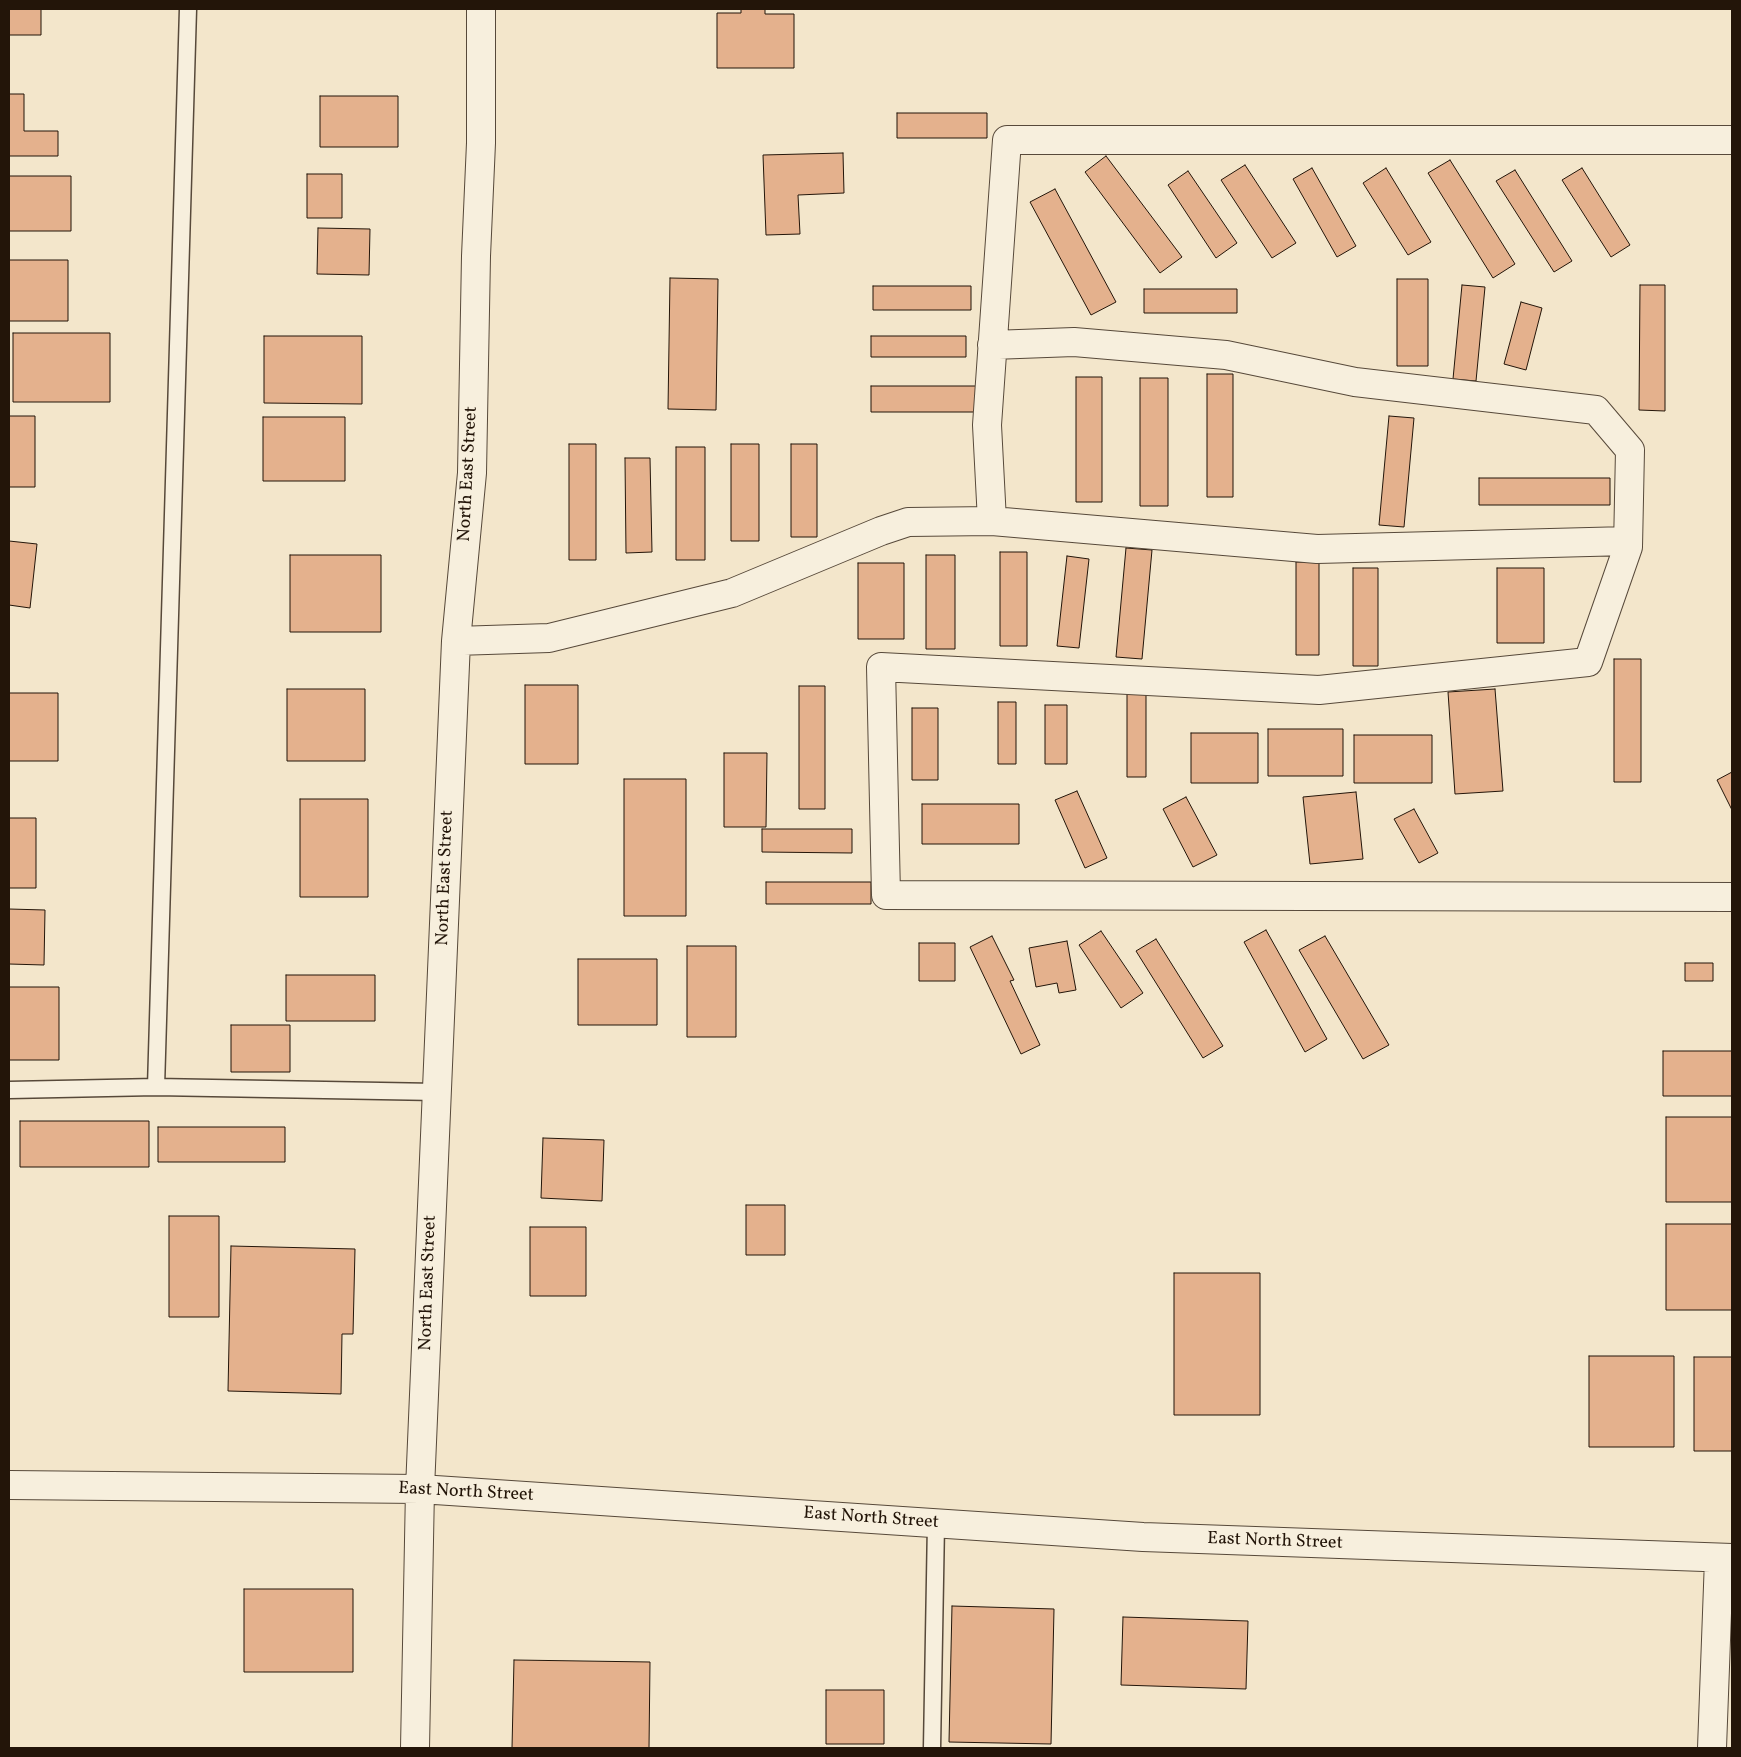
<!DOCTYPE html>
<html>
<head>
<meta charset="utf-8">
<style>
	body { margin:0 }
	#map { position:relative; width:1741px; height:1757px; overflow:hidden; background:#f3e6cb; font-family:Vollkorn,serif }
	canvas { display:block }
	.frame { position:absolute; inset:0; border:10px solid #231509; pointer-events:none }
</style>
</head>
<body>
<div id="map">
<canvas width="1741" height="1757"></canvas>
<div class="frame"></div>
</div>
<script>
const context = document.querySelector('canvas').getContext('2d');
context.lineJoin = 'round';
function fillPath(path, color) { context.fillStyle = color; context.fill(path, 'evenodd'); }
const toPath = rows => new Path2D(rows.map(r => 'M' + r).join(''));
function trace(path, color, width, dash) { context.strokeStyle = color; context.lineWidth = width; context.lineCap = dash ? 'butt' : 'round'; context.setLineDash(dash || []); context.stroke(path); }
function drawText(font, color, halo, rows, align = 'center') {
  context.font = font + ' Vollkorn,serif'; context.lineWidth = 4.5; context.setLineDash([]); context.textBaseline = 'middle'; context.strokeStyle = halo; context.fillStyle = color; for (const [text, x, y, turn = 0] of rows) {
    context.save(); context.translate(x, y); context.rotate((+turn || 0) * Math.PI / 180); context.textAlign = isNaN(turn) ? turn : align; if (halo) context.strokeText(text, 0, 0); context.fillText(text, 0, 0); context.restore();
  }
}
const building = toPath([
	[9,9,41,9,41,35,9,35,9,9],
	[741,9,765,9,765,14,794,14,794,68,717,68,717,13,741,13,741,9],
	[9,94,24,94,24,131,58,131,58,156,9,156,9,94],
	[320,96,398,96,398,147,320,147,320,96],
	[897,113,987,113,987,138,897,138,897,113],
	[843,153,844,193,798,195,800,234,766,235,763,155,843,153],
	[1106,156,1182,257,1160,273,1085,172,1106,156],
	[1450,160,1515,264,1493,278,1428,173,1450,160],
	[1245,165,1296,243,1272,258,1221,180,1245,165],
	[1312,168,1356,246,1337,257,1293,179,1312,168],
	[1386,168,1431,242,1408,255,1363,183,1386,168],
	[1582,168,1630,245,1611,257,1562,180,1582,168],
	[1515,170,1572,261,1554,272,1496,181,1515,170],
	[1188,171,1237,243,1216,258,1168,185,1188,171],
	[307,174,342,174,342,218,307,218,307,174],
	[9,176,71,176,71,231,9,231,9,176],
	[1055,189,1116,302,1091,315,1030,202,1055,189],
	[318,228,370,229,369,275,317,274,318,228],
	[9,260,68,260,68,321,9,321,9,260],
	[670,278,718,279,716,410,668,409,670,278],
	[1397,279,1428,279,1428,366,1397,366,1397,279],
	[1462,285,1485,287,1476,381,1453,379,1462,285],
	[1640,285,1665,285,1665,411,1639,410,1640,285],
	[873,286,971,286,971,310,873,310,873,286],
	[1144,289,1237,289,1237,313,1144,313,1144,289],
	[1521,302,1542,308,1526,370,1504,364,1521,302],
	[13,333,110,333,110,402,13,402,13,333],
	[264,336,362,336,362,404,264,403,264,336],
	[871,336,966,336,966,357,871,357,871,336],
	[1207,374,1233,374,1233,497,1207,497,1207,374],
	[1076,377,1102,377,1102,502,1076,502,1076,377],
	[1140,378,1168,378,1168,506,1140,506,1140,378],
	[871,386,979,386,979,412,871,412,871,386],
	[9,416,35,416,35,487,9,487,9,416],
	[1389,416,1414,418,1404,527,1379,525,1389,416],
	[263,417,345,417,345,481,263,481,263,417],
	[569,444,596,444,596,560,569,560,569,444],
	[731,444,759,444,759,541,731,541,731,444],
	[791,444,817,444,817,537,791,537,791,444],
	[676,447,705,447,705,560,676,560,676,447],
	[625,458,650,458,652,552,626,553,625,458],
	[1479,478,1610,478,1610,505,1479,505,1479,478],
	[9,541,37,544,30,608,9,605,9,541],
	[1126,548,1152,550,1142,659,1116,657,1126,548],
	[1000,552,1027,552,1027,646,1000,646,1000,552],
	[290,555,381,555,381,632,290,632,290,555],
	[926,555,955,555,955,649,926,649,926,555],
	[1067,556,1089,559,1079,648,1057,646,1067,556],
	[1296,562,1319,562,1319,655,1296,655,1296,562],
	[858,563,904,563,904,639,858,639,858,563],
	[1353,568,1378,568,1378,666,1353,666,1353,568],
	[1497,568,1544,568,1544,643,1497,643,1497,568],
	[1614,659,1641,659,1641,782,1614,782,1614,659],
	[525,685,578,685,578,764,525,764,525,685],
	[799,686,825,686,825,809,799,809,799,686],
	[287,689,365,689,365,761,287,761,287,689],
	[1495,689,1503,791,1455,794,1448,692,1495,689],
	[9,693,58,693,58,761,9,761,9,693],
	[1127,693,1146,693,1146,777,1127,777,1127,693],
	[998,702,1016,702,1016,764,998,764,998,702],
	[1045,705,1067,705,1067,764,1045,764,1045,705],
	[912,708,938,708,938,780,912,780,912,708],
	[1268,729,1343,729,1343,776,1268,776,1268,729],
	[1191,733,1258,733,1258,783,1191,783,1191,733],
	[1354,735,1432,735,1432,783,1354,783,1354,735],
	[724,753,767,753,766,827,724,827,724,753],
	[1732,772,1732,810,1717,780,1732,772],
	[624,779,686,779,686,916,624,916,624,779],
	[1077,791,1107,858,1085,868,1055,800,1077,791],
	[1356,792,1363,859,1310,864,1303,797,1356,792],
	[1186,797,1217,855,1193,867,1163,809,1186,797],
	[300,799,368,799,368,897,300,897,300,799],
	[922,804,1019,804,1019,844,922,844,922,804],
	[1414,809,1438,853,1419,863,1394,819,1414,809],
	[9,818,36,818,36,888,9,888,9,818],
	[762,829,852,829,852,853,762,852,762,829],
	[766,882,871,882,871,904,766,904,766,882],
	[9,909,45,910,44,965,9,964,9,909],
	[1266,930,1327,1039,1305,1052,1244,942,1266,930],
	[1101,931,1143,993,1121,1008,1079,945,1101,931],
	[992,936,1014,980,1010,981,1040,1045,1021,1054,970,947,992,936],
	[1325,936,1389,1045,1363,1059,1299,950,1325,936],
	[1156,939,1223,1046,1203,1058,1136,951,1156,939],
	[1067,941,1076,990,1059,993,1057,983,1036,987,1029,948,1067,941],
	[919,943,955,943,955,981,919,981,919,943],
	[687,946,736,946,736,1037,687,1037,687,946],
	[578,959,657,959,657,1025,578,1025,578,959],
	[1685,963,1713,963,1713,981,1685,981,1685,963],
	[286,975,375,975,375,1021,286,1021,286,975],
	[9,987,59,987,59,1060,9,1060,9,987],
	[231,1025,290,1025,290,1072,231,1072,231,1025],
	[1663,1051,1732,1051,1732,1096,1663,1096,1663,1051],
	[1666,1117,1732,1117,1732,1202,1666,1202,1666,1117],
	[20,1121,149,1121,149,1167,20,1167,20,1121],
	[158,1127,285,1127,285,1162,158,1162,158,1127],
	[543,1138,604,1140,602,1201,541,1198,543,1138],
	[746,1205,785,1205,785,1255,746,1255,746,1205],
	[169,1216,219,1216,219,1317,169,1317,169,1216],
	[1666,1224,1732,1224,1732,1310,1666,1310,1666,1224],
	[530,1227,586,1227,586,1296,530,1296,530,1227],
	[231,1246,355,1249,353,1334,342,1334,341,1394,228,1391,231,1246],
	[1174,1273,1260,1273,1260,1415,1174,1415,1174,1273],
	[1589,1356,1674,1356,1674,1447,1589,1447,1589,1356],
	[1694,1357,1732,1357,1732,1451,1694,1451,1694,1357],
	[244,1589,353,1589,353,1672,244,1672,244,1589],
	[952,1606,1054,1609,1051,1744,949,1742,952,1606],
	[1123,1617,1248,1621,1246,1689,1121,1685,1123,1617],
	[514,1660,650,1662,649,1748,512,1748,514,1660],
	[826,1690,884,1690,884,1744,826,1744,826,1690]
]);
fillPath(building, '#e4b18d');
trace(building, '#231509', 1);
const service = toPath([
	[156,1087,437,1092],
	[9,1090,156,1087,188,9],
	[932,1748,936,1523]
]);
const minor = toPath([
	[992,345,1074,342,1226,355,1355,382,1596,410,1630,450,1628,547,1588,662,1319,690,881,667,886,895,1732,897],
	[992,521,1317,549,1628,541],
	[456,641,549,638,732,593,881,531,908,522,992,521,987,425,1007,140,1732,140],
	[9,1485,420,1489,1143,1537,1732,1558],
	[415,1748,420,1489,456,641,472,473,476,256,481,143,481,9],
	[1712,1748,1719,1559]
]);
trace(service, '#57493a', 19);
trace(minor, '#57493a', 30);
trace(service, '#f7efdd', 16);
trace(minor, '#f7efdd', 28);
drawText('18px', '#231509', '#f7efdd', [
	["North East Street",469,474,-87],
	["North East Street",446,878,-88],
	["North East Street",429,1283,-88],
	["East North Street",466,1493,3],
	["East North Street",871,1519,4],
	["East North Street",1275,1542,2]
]);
</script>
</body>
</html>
